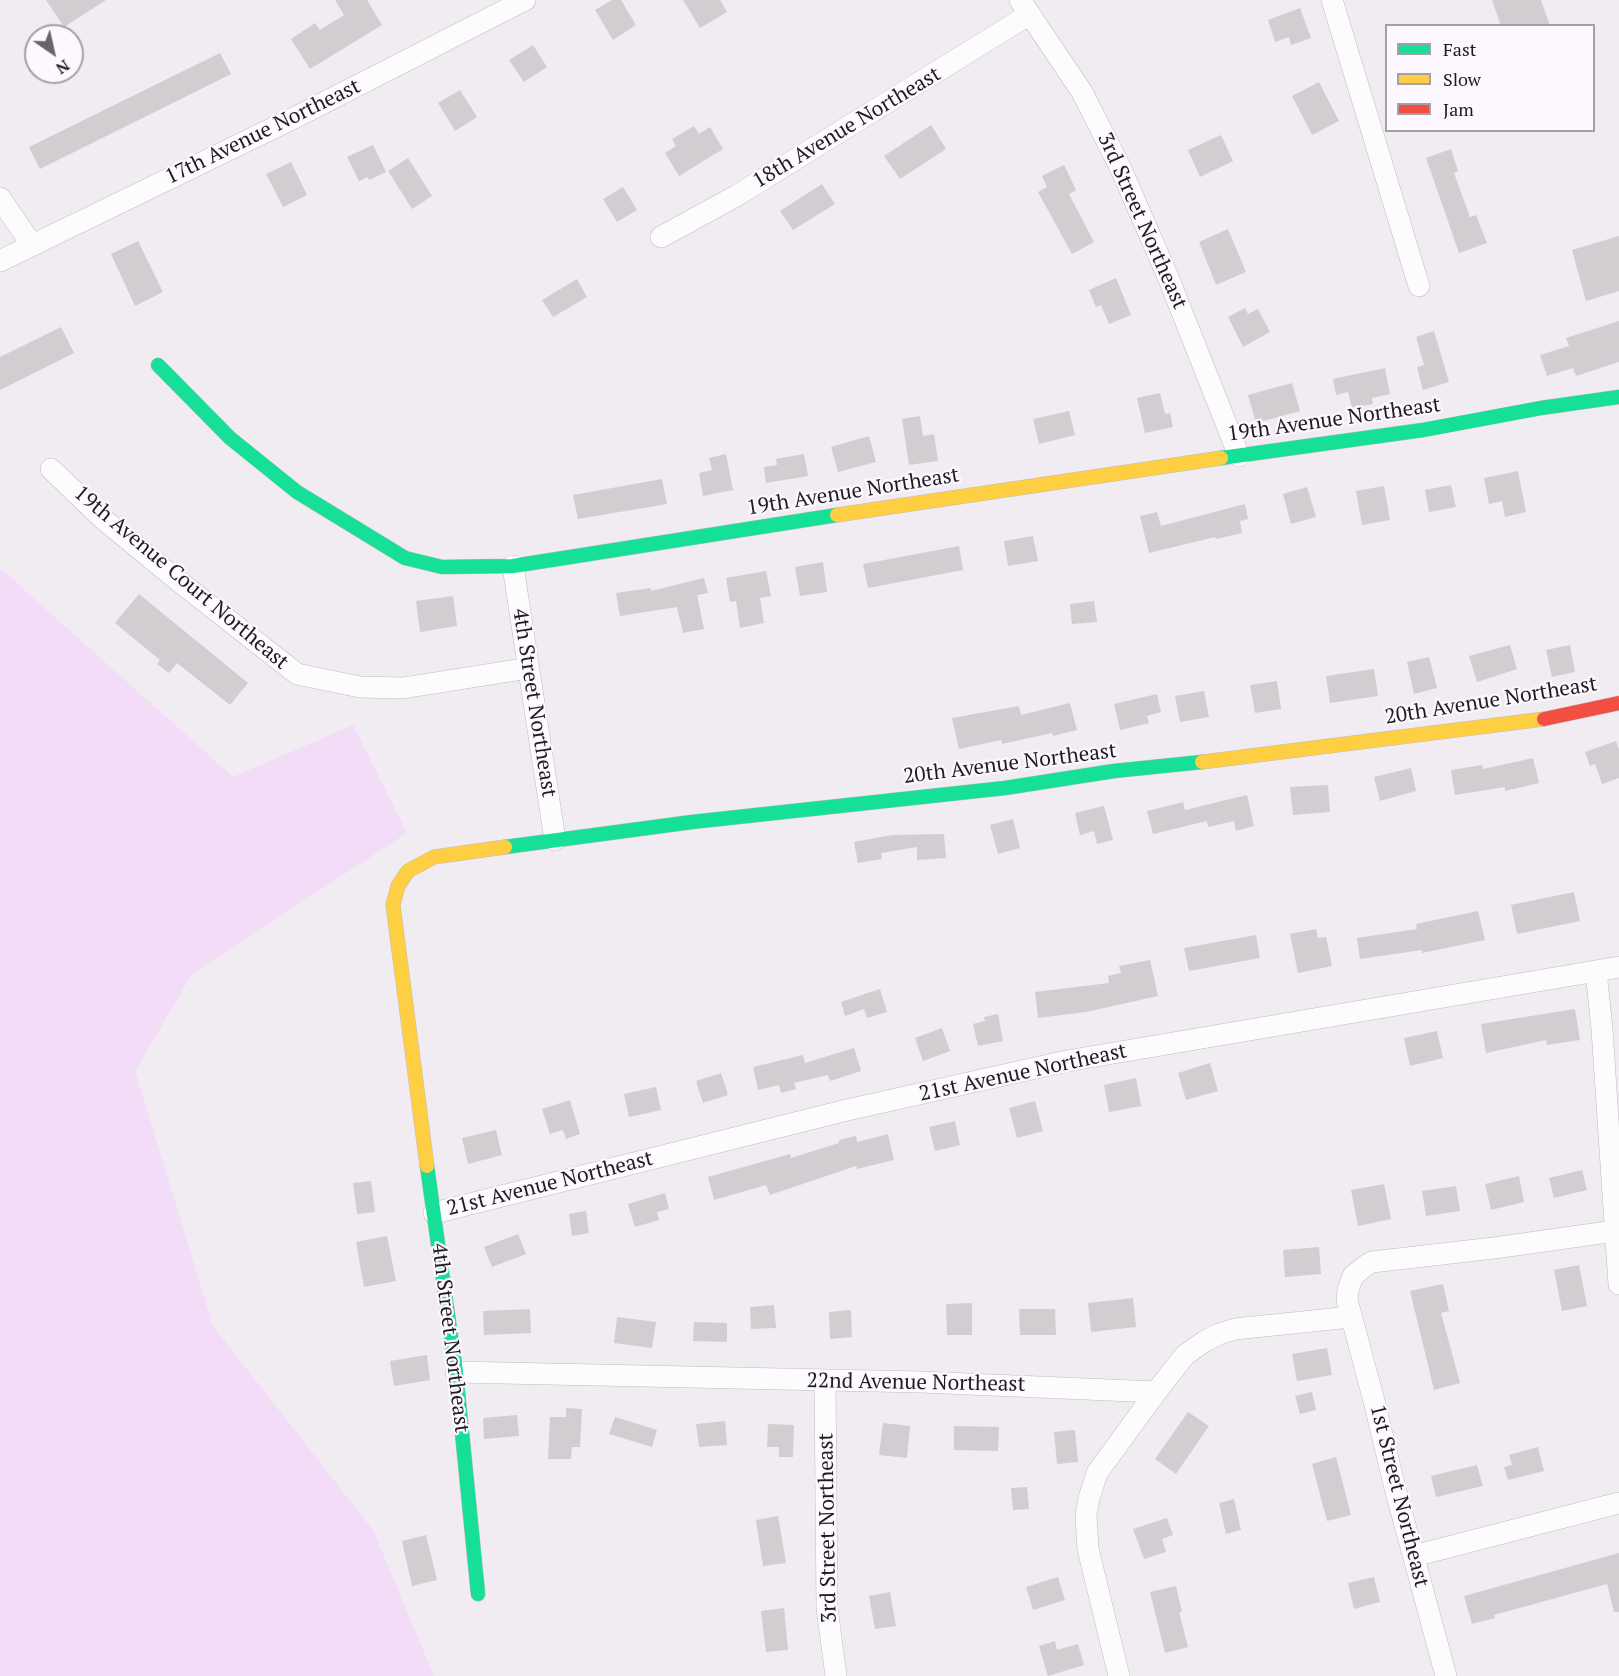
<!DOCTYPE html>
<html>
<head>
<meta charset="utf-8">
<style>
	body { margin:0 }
	#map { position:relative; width:1619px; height:1676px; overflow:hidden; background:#f1ecf1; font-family:"PT Serif",serif }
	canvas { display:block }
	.legend { position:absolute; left:1385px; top:24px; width:210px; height:108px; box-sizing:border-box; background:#fdf8ff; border:2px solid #a4a0a6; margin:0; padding:8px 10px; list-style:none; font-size:18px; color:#1f1c20 }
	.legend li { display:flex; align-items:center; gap:12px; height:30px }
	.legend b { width:30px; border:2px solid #a4a0a6 }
	.north { position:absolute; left:24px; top:24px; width:60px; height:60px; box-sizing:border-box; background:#fdf8ff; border:2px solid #a4a0a6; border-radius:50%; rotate:146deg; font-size:16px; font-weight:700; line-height:24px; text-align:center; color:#1f1c20 }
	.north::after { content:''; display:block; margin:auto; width:21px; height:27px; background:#686569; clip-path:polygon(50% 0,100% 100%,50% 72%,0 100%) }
</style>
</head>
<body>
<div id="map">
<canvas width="1619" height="1676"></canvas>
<ul class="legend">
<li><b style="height:8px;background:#16e098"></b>Fast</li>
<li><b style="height:8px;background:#ffcf43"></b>Slow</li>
<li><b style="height:8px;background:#f24e42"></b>Jam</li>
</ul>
<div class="north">N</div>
</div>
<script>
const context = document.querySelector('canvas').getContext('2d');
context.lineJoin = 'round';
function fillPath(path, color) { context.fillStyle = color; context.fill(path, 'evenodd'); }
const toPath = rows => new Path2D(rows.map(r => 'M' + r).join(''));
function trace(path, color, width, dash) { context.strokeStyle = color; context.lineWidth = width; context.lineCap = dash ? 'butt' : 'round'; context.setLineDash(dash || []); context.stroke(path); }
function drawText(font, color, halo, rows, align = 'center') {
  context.font = font + ' "PT Serif",serif'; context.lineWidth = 4.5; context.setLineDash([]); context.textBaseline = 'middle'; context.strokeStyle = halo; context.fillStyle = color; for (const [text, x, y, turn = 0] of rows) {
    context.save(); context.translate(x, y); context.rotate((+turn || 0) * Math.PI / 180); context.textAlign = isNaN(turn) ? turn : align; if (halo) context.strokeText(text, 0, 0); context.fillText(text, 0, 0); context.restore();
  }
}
fillPath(toPath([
	[0,568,233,777,353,725,407,833,192,974,135,1071,213,1326,373,1530,434,1676,0,1676]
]), '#f2dcf8');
fillPath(toPath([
	[46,0,106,0,64,27],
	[335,0,367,0,382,25,310,69,291,39,315,23,320,30,344,15],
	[612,0,621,0,636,25,613,40,595,10],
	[683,0,720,0,727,12,700,28],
	[1492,0,1541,0,1550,26,1501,26],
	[1300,8,1311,38,1291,45,1289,37,1275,42,1268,20],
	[533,45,547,67,524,82,509,60],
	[220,53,231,74,40,169,29,147],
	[1319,82,1339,121,1312,135,1292,96],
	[460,90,477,117,455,131,438,103],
	[931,125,946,149,900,179,884,156],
	[694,126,699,134,710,127,723,149,679,176,665,153,676,146,672,139],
	[1221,135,1233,161,1200,177,1188,150],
	[373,145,386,172,369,180,368,177,359,181,347,157],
	[1451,149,1458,171,1454,173,1470,217,1476,215,1487,243,1459,253,1426,158],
	[408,158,432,196,412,209,388,171],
	[291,162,307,195,283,207,266,174],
	[1064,165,1076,190,1069,194,1094,242,1072,254,1038,192,1047,187,1042,176],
	[822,184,835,204,793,230,780,211],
	[623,187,637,210,617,222,603,199],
	[1228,229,1246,272,1216,285,1199,242],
	[1619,236,1619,291,1586,301,1572,250],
	[138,241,163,292,135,306,111,254],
	[1116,278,1131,315,1109,324,1101,305,1096,307,1089,290],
	[577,279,587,297,553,317,542,300],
	[1245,308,1248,314,1258,309,1270,332,1243,347,1228,317],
	[1619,321,1619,362,1576,376,1573,368,1547,376,1540,355,1569,346,1566,338],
	[61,327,74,353,0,390,0,357],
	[1434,331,1449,382,1423,390,1417,367,1424,365,1416,337],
	[1385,368,1390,394,1372,398,1373,404,1352,408,1348,392,1336,395,1333,379],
	[1292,383,1300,411,1256,423,1248,395],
	[1160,393,1165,414,1170,413,1173,427,1145,433,1137,398],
	[1069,411,1075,435,1039,444,1033,419],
	[920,416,923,436,934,434,938,461,909,465,902,419],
	[869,436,876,462,838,472,831,447],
	[726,454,733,490,703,496,699,473,712,470,709,458],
	[804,454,808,476,766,483,764,467,777,465,776,459],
	[1518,471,1526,512,1505,517,1502,501,1489,504,1484,478],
	[662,479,667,504,578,519,573,495],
	[1451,485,1456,507,1429,512,1425,490],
	[1384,486,1390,520,1362,525,1356,491],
	[1307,487,1316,517,1291,524,1283,494],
	[1245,504,1248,519,1240,521,1242,533,1216,539,1215,537,1149,553,1140,516,1157,512,1161,526],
	[1033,536,1038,561,1008,566,1004,541],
	[959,546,963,570,868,588,863,564],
	[823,562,827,592,800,596,795,567],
	[766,571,771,596,760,598,764,623,740,628,736,601,730,602,726,578],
	[704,578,708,593,697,595,704,629,683,633,677,607,620,616,616,593,651,588,651,591],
	[139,594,248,683,230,705,177,663,169,673,157,664,160,660,115,623],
	[453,596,457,626,420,632,416,601],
	[1094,601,1097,622,1072,624,1070,604],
	[1510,645,1517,669,1477,682,1469,656],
	[1570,645,1575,672,1552,677,1546,650],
	[1429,657,1437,688,1414,694,1407,662],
	[1374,669,1378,696,1330,703,1326,676],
	[1277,681,1281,709,1255,713,1250,685],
	[1204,691,1209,717,1180,722,1175,696],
	[1157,694,1161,712,1147,716,1149,723,1120,730,1114,704],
	[1070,703,1077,730,1053,736,1052,733,1002,744,1001,740,959,749,952,718,1019,706,1021,715],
	[1616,741,1619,750,1619,778,1602,784,1595,764,1590,766,1585,752],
	[1533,758,1539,783,1505,791,1505,787,1455,795,1451,770,1482,765,1483,769],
	[1411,768,1416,791,1380,801,1374,777],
	[1328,785,1330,812,1293,815,1290,787],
	[1247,795,1254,826,1236,831,1234,821,1208,827,1207,821,1153,834,1147,811,1183,802,1185,810],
	[1104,806,1113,840,1097,844,1094,831,1080,835,1075,813],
	[1013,819,1020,848,998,854,990,825],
	[944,834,946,858,917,860,917,847,881,853,882,859,858,863,854,842,892,835],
	[1574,892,1580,921,1517,934,1511,905],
	[1478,911,1485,940,1422,953,1422,950,1360,959,1357,938,1417,929,1416,924],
	[1316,929,1318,938,1326,937,1332,966,1298,973,1290,934],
	[1256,935,1260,958,1189,971,1184,948],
	[1150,960,1158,996,1086,1012,1038,1018,1035,992,1109,983,1108,976,1121,973,1119,966],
	[880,989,887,1012,867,1018,864,1009,845,1016,841,1002],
	[1575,1009,1580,1040,1547,1045,1546,1040,1486,1053,1481,1024],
	[998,1014,1003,1041,978,1046,973,1024,985,1021,984,1017],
	[942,1028,950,1051,923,1061,915,1038],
	[1437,1031,1443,1058,1410,1066,1404,1038],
	[854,1048,861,1071,830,1081,828,1075,794,1083,796,1089,781,1093,779,1085,758,1090,753,1067,803,1055,805,1063],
	[1210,1063,1218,1091,1186,1100,1178,1073],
	[721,1073,728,1095,703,1103,696,1081],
	[1136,1078,1141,1106,1109,1112,1104,1085],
	[656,1087,661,1110,629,1117,624,1094],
	[570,1100,580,1134,566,1139,563,1130,550,1134,542,1109],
	[1035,1101,1043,1131,1017,1138,1009,1108],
	[955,1121,960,1145,935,1151,929,1127],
	[496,1130,502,1155,468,1164,462,1138],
	[888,1134,894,1160,857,1169,856,1166,770,1195,766,1185,714,1200,708,1177,790,1154,791,1158,839,1143,839,1140,856,1136,857,1142],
	[1582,1170,1587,1190,1554,1198,1549,1178],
	[1519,1176,1524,1202,1491,1210,1485,1184],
	[371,1181,375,1212,357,1214,353,1183],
	[1384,1184,1391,1219,1358,1226,1351,1190],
	[1456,1186,1460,1211,1426,1216,1422,1191],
	[665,1193,669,1209,657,1212,659,1220,635,1227,628,1204],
	[586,1211,589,1233,572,1236,569,1214],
	[518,1234,526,1254,492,1267,484,1247],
	[387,1236,396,1281,364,1287,356,1242],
	[1319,1247,1321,1274,1285,1277,1283,1250],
	[1579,1265,1587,1306,1562,1311,1554,1270],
	[1443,1284,1449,1311,1441,1313,1460,1383,1434,1390,1410,1291],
	[1133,1298,1136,1327,1091,1332,1088,1303],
	[972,1303,972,1335,947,1335,946,1304],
	[774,1305,776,1328,751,1329,750,1307],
	[530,1309,531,1333,484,1335,483,1311],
	[1019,1309,1055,1309,1056,1335,1020,1335],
	[851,1310,852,1337,830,1339,829,1312],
	[617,1317,656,1322,652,1348,614,1343],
	[694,1322,727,1323,727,1342,693,1341],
	[1327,1348,1332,1375,1297,1381,1292,1354],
	[427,1355,430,1380,394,1386,390,1361],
	[1312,1392,1316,1410,1300,1414,1295,1396],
	[566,1408,582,1409,580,1447,572,1447,571,1459,548,1459,550,1417,566,1417],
	[1188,1412,1209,1426,1176,1474,1155,1459],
	[517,1415,519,1436,484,1439,483,1418],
	[615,1417,657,1430,652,1447,609,1434],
	[725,1421,727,1445,699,1447,696,1424],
	[883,1423,910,1426,907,1458,879,1455],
	[768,1424,794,1425,793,1457,779,1457,779,1447,767,1447],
	[954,1426,999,1427,998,1451,954,1450],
	[1075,1430,1078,1462,1057,1464,1054,1432],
	[1538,1447,1544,1471,1508,1480,1504,1467,1512,1465,1509,1455],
	[1336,1457,1351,1515,1327,1521,1312,1464],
	[1477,1465,1483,1486,1436,1497,1431,1476],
	[1027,1487,1029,1509,1013,1510,1011,1488],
	[1234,1499,1241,1530,1226,1534,1219,1503],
	[778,1516,786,1563,763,1566,756,1520],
	[1167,1518,1173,1535,1162,1539,1166,1552,1144,1559,1133,1529],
	[426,1535,437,1580,412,1586,402,1541],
	[1619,1553,1619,1612,1614,1612,1607,1584,1494,1615,1495,1618,1472,1624,1464,1596],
	[1058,1577,1065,1600,1033,1610,1026,1587],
	[1374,1577,1380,1602,1354,1609,1348,1583],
	[1176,1586,1182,1612,1179,1612,1188,1647,1165,1653,1150,1592],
	[890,1592,896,1626,875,1629,869,1596],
	[784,1608,788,1650,766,1652,761,1611],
	[1055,1641,1057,1650,1078,1644,1084,1665,1048,1676,1039,1646]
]), '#d1cdd1');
const street = toPath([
	[1020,0,1082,92,1120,167,1168,277,1239,456],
	[1332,0,1419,286],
	[0,198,32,245],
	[661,237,736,196,1030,14],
	[0,261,294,118,525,0],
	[51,469,103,519,176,579,297,674,360,687,403,688,529,668],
	[513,566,555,840],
	[1596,971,1602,1029,1619,1284],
	[434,1213,847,1110,1067,1061,1619,967],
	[456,1372,921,1382,1156,1392,1185,1355,1205,1341,1219,1334,1235,1329,1351,1317],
	[825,1381,827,1608,836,1676],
	[1414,1556,1619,1503],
	[1119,1676,1088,1549,1086,1515,1089,1498,1097,1473,1156,1392],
	[1446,1676,1395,1488,1374,1401,1347,1300,1348,1290,1353,1276,1365,1266,1372,1262,1494,1248,1615,1231]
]);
const fast = toPath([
	[158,365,230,438,297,492,405,558,442,567,513,566,837,515],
	[1221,458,1423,430,1541,408,1619,397],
	[505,847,692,822,1005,788,1114,771,1202,762],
	[427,1166,456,1372,478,1594]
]);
const slow = toPath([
	[837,515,1221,458],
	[1202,762,1544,719],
	[427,1166,393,905,398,886,408,871,434,857,505,847]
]);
const jam = toPath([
	[1544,719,1619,703]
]);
trace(street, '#bfbbc0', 22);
trace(fast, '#bfbbc0', 15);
trace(slow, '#bfbbc0', 15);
trace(jam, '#bfbbc0', 15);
trace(street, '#fdfcfd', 21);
trace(fast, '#16e098', 14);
trace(slow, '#ffcf43', 14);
trace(jam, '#f24e42', 14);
drawText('21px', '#1f1c20', '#fdf8ff', [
	["18th Avenue Northeast",847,128,-31],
	["17th Avenue Northeast",263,132,-26],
	["3rd Street Northeast",1142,221,66],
	["19th Avenue Northeast",1334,420,-8],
	["19th Avenue Northeast",853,492,-9],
	["19th Avenue Court Northeast",181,578,40],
	["20th Avenue Northeast",1491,701,-9],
	["4th Street Northeast",534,703,81],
	["20th Avenue Northeast",1010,764,-7],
	["21st Avenue Northeast",1023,1073,-12],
	["21st Avenue Northeast",550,1184,-14],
	["4th Street Northeast",450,1338,83],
	["22nd Avenue Northeast",916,1383,1],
	["1st Street Northeast",1399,1496,76],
	["3rd Street Northeast",828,1528,-91]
]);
</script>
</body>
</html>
